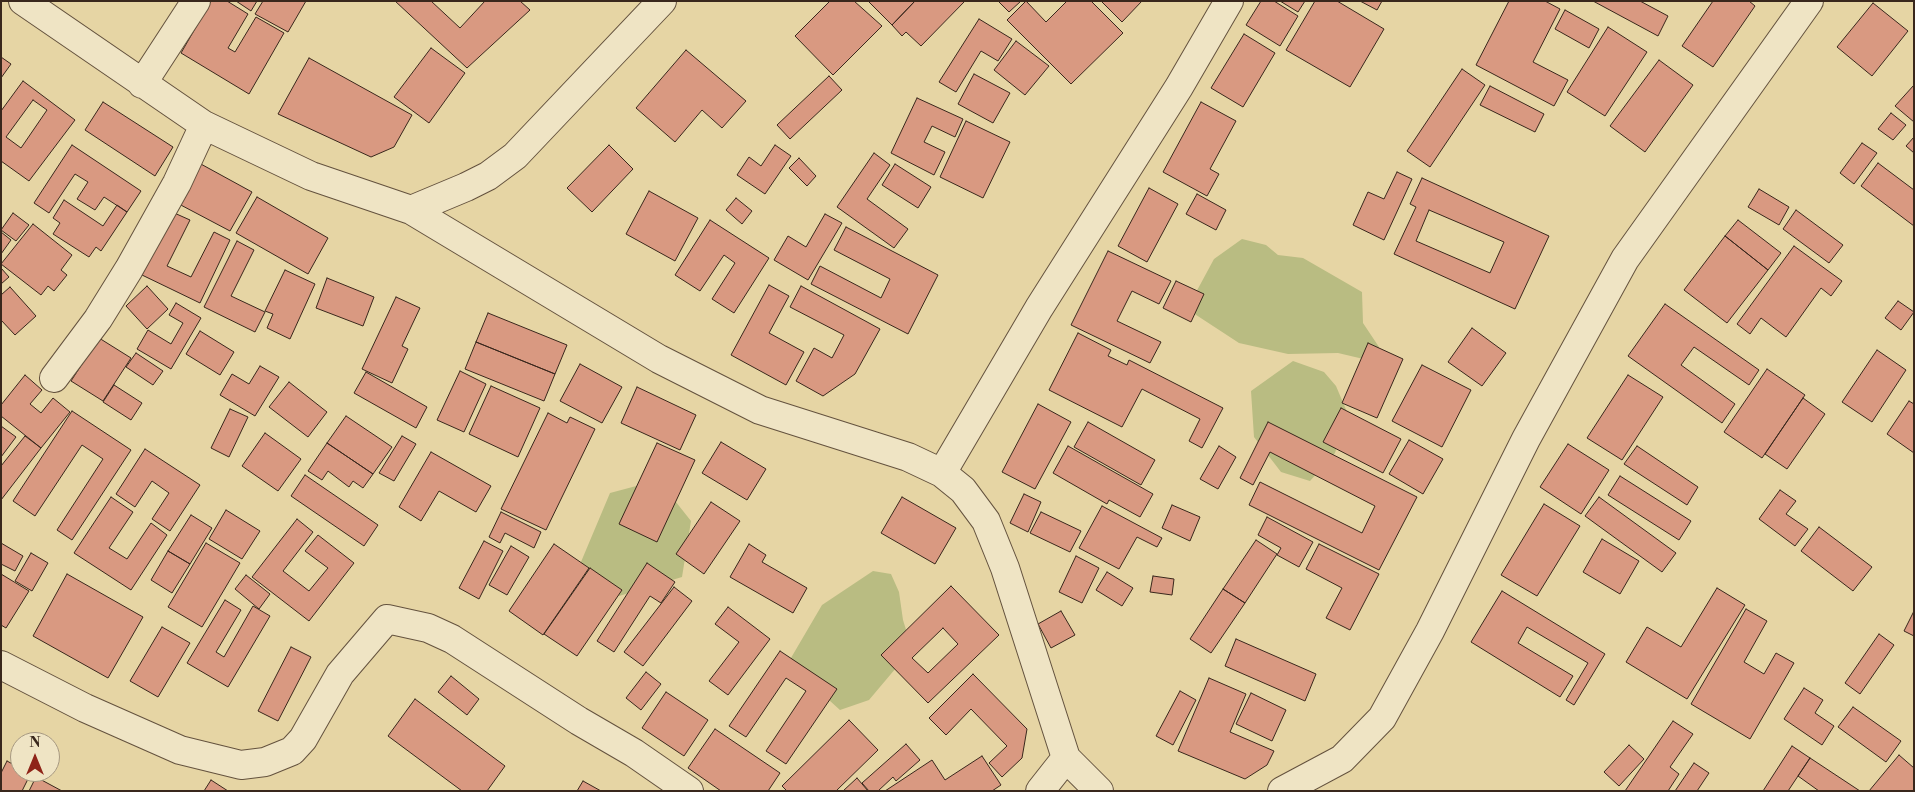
<!DOCTYPE html>
<html>
<head>
<meta charset="utf-8">
<style>
	body { margin:0 }
	#map { position:relative; width:1915px; height:792px; overflow:hidden; background:#e6d5a4; font-family:"Libre Bodoni",serif }
	canvas { display:block }
	.frame { position:absolute; inset:0; border:2px solid #39271c; pointer-events:none }
	.north { position:absolute; left:10px; top:732px; width:50px; height:50px; box-sizing:border-box; background:#efe4c4; border:1px solid #a69881; border-radius:50%; rotate:0deg; font-size:14px; font-weight:700; line-height:20px; text-align:center; color:#39271c }
	.north::after { content:''; display:block; margin:auto; width:18px; height:22px; background:#8f2418; clip-path:polygon(50% 0,100% 100%,50% 72%,0 100%) }
</style>
</head>
<body>
<div id="map">
<canvas width="1915" height="792"></canvas>
<div class="frame"></div>
<div class="north">N</div>
</div>
<script>
const context = document.querySelector('canvas').getContext('2d');
context.lineJoin = 'round';
function fillPath(path, color) { context.fillStyle = color; context.fill(path, 'evenodd'); }
const toPath = rows => new Path2D(rows.map(r => 'M' + r).join(''));
function trace(path, color, width, dash) { context.strokeStyle = color; context.lineWidth = width; context.lineCap = dash ? 'butt' : 'round'; context.setLineDash(dash || []); context.stroke(path); }
fillPath(toPath([
	[1242,239,1266,245,1278,255,1303,258,1362,292,1363,323,1379,347,1372,361,1338,353,1288,354,1239,343,1187,309,1214,259],
	[1293,361,1324,372,1336,386,1347,412,1335,453,1310,481,1281,472,1254,437,1251,391],
	[640,485,672,497,691,521,682,577,619,596,578,569,610,493],
	[873,571,891,574,899,592,903,620,912,649,869,700,840,710,788,663,822,605]
]), '#b9bc82');
const building = toPath([
	[211,1,227,1,248,14,228,48,235,52,256,17,284,33,249,94,181,53,211,1],
	[236,1,257,1,251,11,236,1],
	[263,1,306,1,288,32,255,14,263,1],
	[395,1,431,1,460,28,485,1,520,1,530,10,467,68,395,1],
	[830,1,854,1,882,26,833,75,795,36,830,1],
	[868,1,915,1,892,25,868,1],
	[915,1,965,1,921,46,906,32,902,36,892,25,915,1],
	[998,1,1021,1,1009,12,998,1],
	[1026,1,1046,22,1067,1,1091,1,1123,33,1071,84,1007,20,1026,1],
	[1101,1,1142,1,1122,22,1101,1],
	[1261,1,1274,1,1298,16,1280,46,1246,25,1261,1],
	[1280,1,1305,1,1298,12,1280,1],
	[1315,1,1337,1,1384,29,1350,87,1286,50,1315,1],
	[1360,1,1382,1,1377,10,1360,1],
	[1509,1,1545,1,1560,9,1533,62,1568,80,1554,106,1476,65,1509,1],
	[1593,1,1640,1,1668,16,1658,36,1593,1],
	[1713,1,1749,1,1755,6,1713,67,1682,46,1713,1],
	[1873,3,1908,31,1872,76,1837,47,1873,3],
	[1565,10,1599,29,1589,48,1555,29,1565,10],
	[979,19,1012,39,998,61,981,51,956,92,939,82,979,19],
	[1608,27,1647,52,1605,116,1567,92,1608,27],
	[1244,34,1275,53,1243,107,1211,88,1244,34],
	[1016,41,1049,66,1025,95,994,70,1016,41],
	[431,48,465,73,429,123,394,97,431,48],
	[686,50,746,101,722,128,702,110,675,142,636,108,686,50],
	[1,57,11,64,1,78,1,57],
	[309,58,412,115,394,147,371,157,278,114,309,58],
	[1659,60,1693,85,1645,152,1610,126,1659,60],
	[1462,69,1485,85,1430,167,1407,151,1462,69],
	[974,74,1010,93,993,123,958,104,974,74],
	[829,76,842,90,790,139,777,125,829,76],
	[23,81,75,120,29,181,1,161,1,111,23,81],
	[33,100,47,110,21,148,6,137,33,100],
	[1914,85,1914,122,1895,106,1914,85],
	[1490,86,1544,114,1535,132,1480,105,1490,86],
	[917,98,963,119,955,137,932,126,924,142,945,152,934,175,891,153,917,98],
	[103,102,173,147,155,176,85,130,103,102],
	[1201,102,1236,121,1210,169,1219,174,1207,196,1163,172,1201,102],
	[1891,113,1906,125,1893,140,1878,129,1891,113],
	[966,121,1010,142,983,198,940,177,966,121],
	[1914,137,1914,153,1906,146,1914,137],
	[1862,143,1877,153,1854,184,1840,173,1862,143],
	[72,145,141,191,127,212,104,197,95,210,77,199,88,182,75,174,49,213,34,203,72,145],
	[609,145,633,169,592,212,567,188,609,145],
	[775,145,791,156,765,194,737,175,749,157,761,166,775,145],
	[874,153,890,165,867,199,908,229,894,248,837,207,874,153],
	[799,158,816,176,807,186,789,168,799,158],
	[199,163,252,192,230,231,177,203,199,163],
	[1878,163,1914,190,1914,226,1861,186,1878,163],
	[895,164,931,187,918,208,882,185,895,164],
	[1397,172,1412,179,1384,240,1353,225,1368,192,1384,199,1397,172],
	[1422,178,1549,236,1515,309,1394,254,1416,207,1410,204,1422,178],
	[1429,210,1504,242,1490,273,1416,241,1429,210],
	[1149,188,1178,204,1147,262,1118,246,1149,188],
	[1759,189,1789,207,1779,225,1748,207,1759,189],
	[649,191,698,218,675,261,626,234,649,191],
	[1197,194,1226,210,1216,230,1186,214,1197,194],
	[257,197,328,238,308,274,236,233,257,197],
	[736,198,752,211,742,224,726,210,736,198],
	[64,200,103,226,117,205,127,212,101,251,96,247,89,257,53,234,60,223,53,218,64,200],
	[1796,210,1843,245,1829,263,1783,229,1796,210],
	[172,212,190,220,167,266,191,277,214,232,230,240,200,303,142,275,172,212],
	[13,213,29,225,16,241,1,230,13,213],
	[825,214,842,223,808,280,774,260,788,236,806,247,825,214],
	[710,220,769,258,734,313,712,299,735,263,724,255,700,291,675,275,710,220],
	[1738,220,1781,253,1768,270,1725,236,1738,220],
	[33,224,72,255,61,270,67,275,54,291,48,286,41,295,1,264,33,224],
	[846,227,938,275,908,334,811,284,820,266,881,298,890,279,834,250,846,227],
	[1,232,11,240,1,254,1,232],
	[1725,236,1768,270,1727,323,1684,290,1725,236],
	[237,241,254,250,231,296,265,312,255,332,204,307,237,241],
	[1794,246,1842,281,1831,296,1821,288,1786,337,1761,318,1750,334,1737,324,1794,246],
	[1108,251,1171,281,1159,304,1132,291,1117,321,1161,342,1150,363,1071,325,1108,251],
	[1,268,9,277,1,284,1,268],
	[285,270,315,284,290,339,267,328,273,314,265,311,285,270],
	[327,278,374,297,363,326,316,308,327,278],
	[1176,281,1204,294,1191,322,1163,308,1176,281],
	[769,285,789,296,769,333,804,352,786,385,731,355,769,285],
	[147,286,168,309,147,329,126,306,147,286],
	[801,286,880,329,855,374,823,396,796,381,814,348,832,358,844,335,790,307,801,286],
	[10,287,36,316,15,335,1,320,1,295,10,287],
	[396,297,420,308,402,346,408,349,392,383,362,369,396,297],
	[1898,301,1914,312,1901,330,1885,318,1898,301],
	[176,303,201,318,171,369,137,349,148,330,171,344,183,323,169,315,176,303],
	[1665,304,1759,370,1749,385,1694,347,1681,365,1735,404,1722,423,1628,356,1665,304],
	[488,313,567,345,555,374,476,342,488,313],
	[1472,328,1506,353,1482,386,1448,362,1472,328],
	[200,331,234,352,220,375,186,354,200,331],
	[1078,333,1111,350,1108,356,1127,365,1129,360,1223,408,1202,448,1189,441,1200,419,1142,389,1122,427,1049,390,1078,333],
	[99,338,131,358,103,401,71,381,99,338],
	[476,342,555,374,544,401,465,369,476,342],
	[1368,343,1403,359,1377,418,1342,403,1368,343],
	[1877,350,1906,370,1872,422,1842,402,1877,350],
	[136,353,163,371,153,385,126,367,136,353],
	[580,364,622,387,602,423,560,401,580,364],
	[1422,365,1471,390,1442,447,1392,421,1422,365],
	[260,366,279,377,255,416,220,395,232,374,249,384,260,366],
	[1767,369,1805,395,1762,458,1724,432,1767,369],
	[460,371,486,384,464,432,437,420,460,371],
	[366,372,427,407,416,428,354,393,366,372],
	[25,375,42,390,30,404,41,413,53,398,70,412,41,448,1,416,1,405,25,375],
	[1628,375,1663,397,1622,460,1587,438,1628,375],
	[289,382,327,412,308,437,269,407,289,382],
	[114,385,142,403,131,420,103,402,114,385],
	[491,386,540,408,518,457,469,434,491,386],
	[637,387,696,415,680,450,621,423,637,387],
	[1803,398,1825,414,1787,469,1765,454,1803,398],
	[1909,401,1914,404,1914,453,1887,434,1909,401],
	[1038,404,1071,422,1035,489,1002,472,1038,404],
	[1341,408,1401,439,1383,473,1323,442,1341,408],
	[230,409,248,417,229,457,211,448,230,409],
	[72,411,131,450,72,540,57,530,103,459,82,445,35,516,13,501,72,411],
	[548,413,567,423,570,417,595,429,546,530,501,509,548,413],
	[346,416,392,447,373,474,327,443,346,416],
	[1088,422,1155,460,1141,485,1074,447,1088,422],
	[1268,422,1417,497,1379,570,1249,505,1260,482,1362,533,1375,506,1270,452,1253,485,1240,478,1268,422],
	[1,426,16,437,1,457,1,426],
	[265,433,301,459,278,491,242,466,265,433],
	[25,436,41,448,1,500,1,466,25,436],
	[402,436,416,444,394,481,379,473,402,436],
	[1409,440,1443,459,1423,494,1389,474,1409,440],
	[721,442,766,469,747,500,702,473,721,442],
	[327,443,373,474,363,488,353,481,349,487,328,471,322,480,308,471,327,443],
	[657,443,695,460,657,542,619,524,657,443],
	[1568,444,1609,470,1581,514,1540,487,1568,444],
	[1068,446,1153,494,1140,517,1109,500,1107,504,1053,473,1068,446],
	[1219,446,1236,457,1218,489,1200,479,1219,446],
	[1637,446,1698,487,1687,505,1624,464,1637,446],
	[145,449,200,485,170,531,152,519,169,493,152,481,135,507,116,494,145,449],
	[431,452,491,486,476,512,439,491,421,521,399,507,431,452],
	[305,475,378,525,364,546,291,496,305,475],
	[1620,476,1691,521,1679,540,1608,495,1620,476],
	[1780,490,1796,501,1786,514,1808,529,1795,546,1759,519,1780,490],
	[1024,494,1041,502,1028,532,1010,523,1024,494],
	[111,497,133,512,109,548,127,559,151,523,167,535,131,590,74,553,111,497],
	[902,497,956,528,935,564,881,533,902,497],
	[1599,497,1676,553,1662,572,1585,516,1599,497],
	[711,502,740,521,704,574,676,554,711,502],
	[1544,504,1580,526,1537,596,1501,575,1544,504],
	[1172,505,1200,517,1190,541,1162,528,1172,505],
	[1102,506,1162,538,1157,547,1137,537,1119,569,1079,548,1102,506],
	[226,510,260,531,242,559,209,539,226,510],
	[501,512,541,532,534,548,505,533,500,543,489,537,501,512],
	[1041,512,1081,531,1070,552,1030,533,1041,512],
	[191,515,212,528,190,564,168,551,191,515],
	[1267,517,1313,542,1299,567,1277,555,1281,548,1258,535,1267,517],
	[297,519,313,532,283,571,309,591,328,568,305,551,318,535,354,563,309,621,252,577,297,519],
	[1819,527,1872,567,1853,591,1801,551,1819,527],
	[1602,539,1639,561,1620,594,1583,572,1602,539],
	[1256,540,1277,554,1245,603,1223,589,1256,540],
	[484,541,503,551,479,599,459,588,484,541],
	[1,543,23,556,15,571,1,564,1,543],
	[206,543,240,563,202,627,168,607,206,543],
	[554,544,589,568,543,635,509,611,554,544],
	[749,544,766,555,762,562,807,588,793,613,730,577,749,544],
	[1319,544,1379,574,1350,630,1326,618,1342,588,1306,569,1319,544],
	[511,546,529,557,507,595,489,585,511,546],
	[168,551,190,564,172,593,151,580,168,551],
	[31,553,48,563,32,591,15,581,31,553],
	[1076,556,1099,568,1082,603,1059,592,1076,556],
	[647,563,675,582,661,603,650,596,614,652,597,641,647,563],
	[590,568,622,590,577,656,544,634,590,568],
	[1107,572,1133,588,1122,606,1096,590,1107,572],
	[1,574,29,591,6,628,1,625,1,574],
	[67,574,143,617,108,678,33,636,67,574],
	[246,575,270,594,259,609,235,589,246,575],
	[1153,576,1174,579,1172,595,1150,592,1153,576],
	[951,586,999,635,928,703,881,655,951,586],
	[943,628,958,644,928,673,912,658,943,628],
	[674,587,692,601,643,666,624,652,674,587],
	[1717,588,1745,605,1687,699,1626,662,1647,627,1681,647,1717,588],
	[1223,589,1245,603,1211,653,1190,639,1223,589],
	[1502,591,1605,654,1574,705,1566,700,1588,663,1527,627,1518,643,1573,676,1560,697,1471,642,1502,591],
	[225,600,241,610,216,652,224,657,253,606,270,616,228,687,187,663,225,600],
	[728,607,770,639,728,695,709,681,739,642,715,624,728,607],
	[1746,609,1767,621,1744,662,1764,674,1776,653,1794,663,1750,739,1691,704,1746,609],
	[1061,611,1075,635,1051,648,1038,624,1061,611],
	[1914,611,1914,636,1904,631,1914,611],
	[162,627,190,643,158,697,130,681,162,627],
	[1879,634,1894,645,1860,694,1845,683,1879,634],
	[1236,639,1316,674,1305,701,1225,666,1236,639],
	[291,647,311,657,278,721,258,711,291,647],
	[780,651,837,689,786,764,766,751,806,691,786,678,746,737,729,726,780,651],
	[646,672,661,684,641,710,626,698,646,672],
	[973,674,1027,729,1022,758,1002,777,989,763,1007,746,971,709,946,735,929,718,973,674],
	[451,676,479,699,467,715,438,692,451,676],
	[1209,678,1246,694,1230,732,1274,751,1267,765,1245,779,1178,751,1209,678],
	[1804,688,1823,700,1815,713,1834,726,1822,745,1784,719,1804,688],
	[1180,691,1196,700,1173,745,1156,736,1180,691],
	[666,692,708,720,684,756,642,728,666,692],
	[1251,693,1286,710,1272,741,1236,724,1251,693],
	[415,699,505,766,487,791,462,791,388,736,415,699],
	[1853,707,1901,741,1886,762,1838,727,1853,707],
	[849,720,878,750,836,791,787,791,782,786,849,720],
	[1673,721,1693,734,1670,767,1679,774,1668,791,1625,791,1673,721],
	[715,729,780,773,768,791,721,791,688,768,715,729],
	[906,744,920,760,896,781,893,777,878,791,869,791,862,783,906,744],
	[1629,745,1644,759,1619,786,1604,772,1629,745],
	[1792,746,1810,758,1788,791,1763,791,1792,746],
	[1899,755,1914,768,1914,791,1869,791,1899,755],
	[982,756,1001,785,992,791,885,791,932,760,945,780,982,756],
	[1810,758,1860,791,1819,791,1798,776,1810,758],
	[7,761,20,768,20,772,31,773,22,791,1,791,1,773,7,761],
	[1694,763,1709,773,1697,791,1675,791,1694,763],
	[36,777,62,791,29,791,36,777],
	[857,778,868,791,843,791,857,778],
	[211,780,228,791,204,791,211,780],
	[583,781,601,791,577,791,583,781]
]);
fillPath(building, '#d99981');
trace(building, '#39271c', 1);
const minor = toPath([
	[23,1,204,125,311,176,411,210,659,359,760,410,908,457,942,473,963,490,986,521,1005,568,1066,758,1099,791],
	[142,84,196,1],
	[411,210,466,187,488,176,515,156,662,1],
	[54,378,98,319,129,269,177,183,204,125],
	[942,473,1039,308,1179,87,1229,1],
	[1,665,85,708,180,750,241,765,265,762,292,751,303,739,340,674,387,619,428,628,452,639,579,721,634,753,689,791],
	[1040,791,1066,758],
	[1282,791,1342,759,1382,718,1430,631,1526,439,1625,259,1809,1]
]);
trace(minor, '#64523e', 30);
trace(minor, '#efe4c4', 28);
</script>
</body>
</html>
